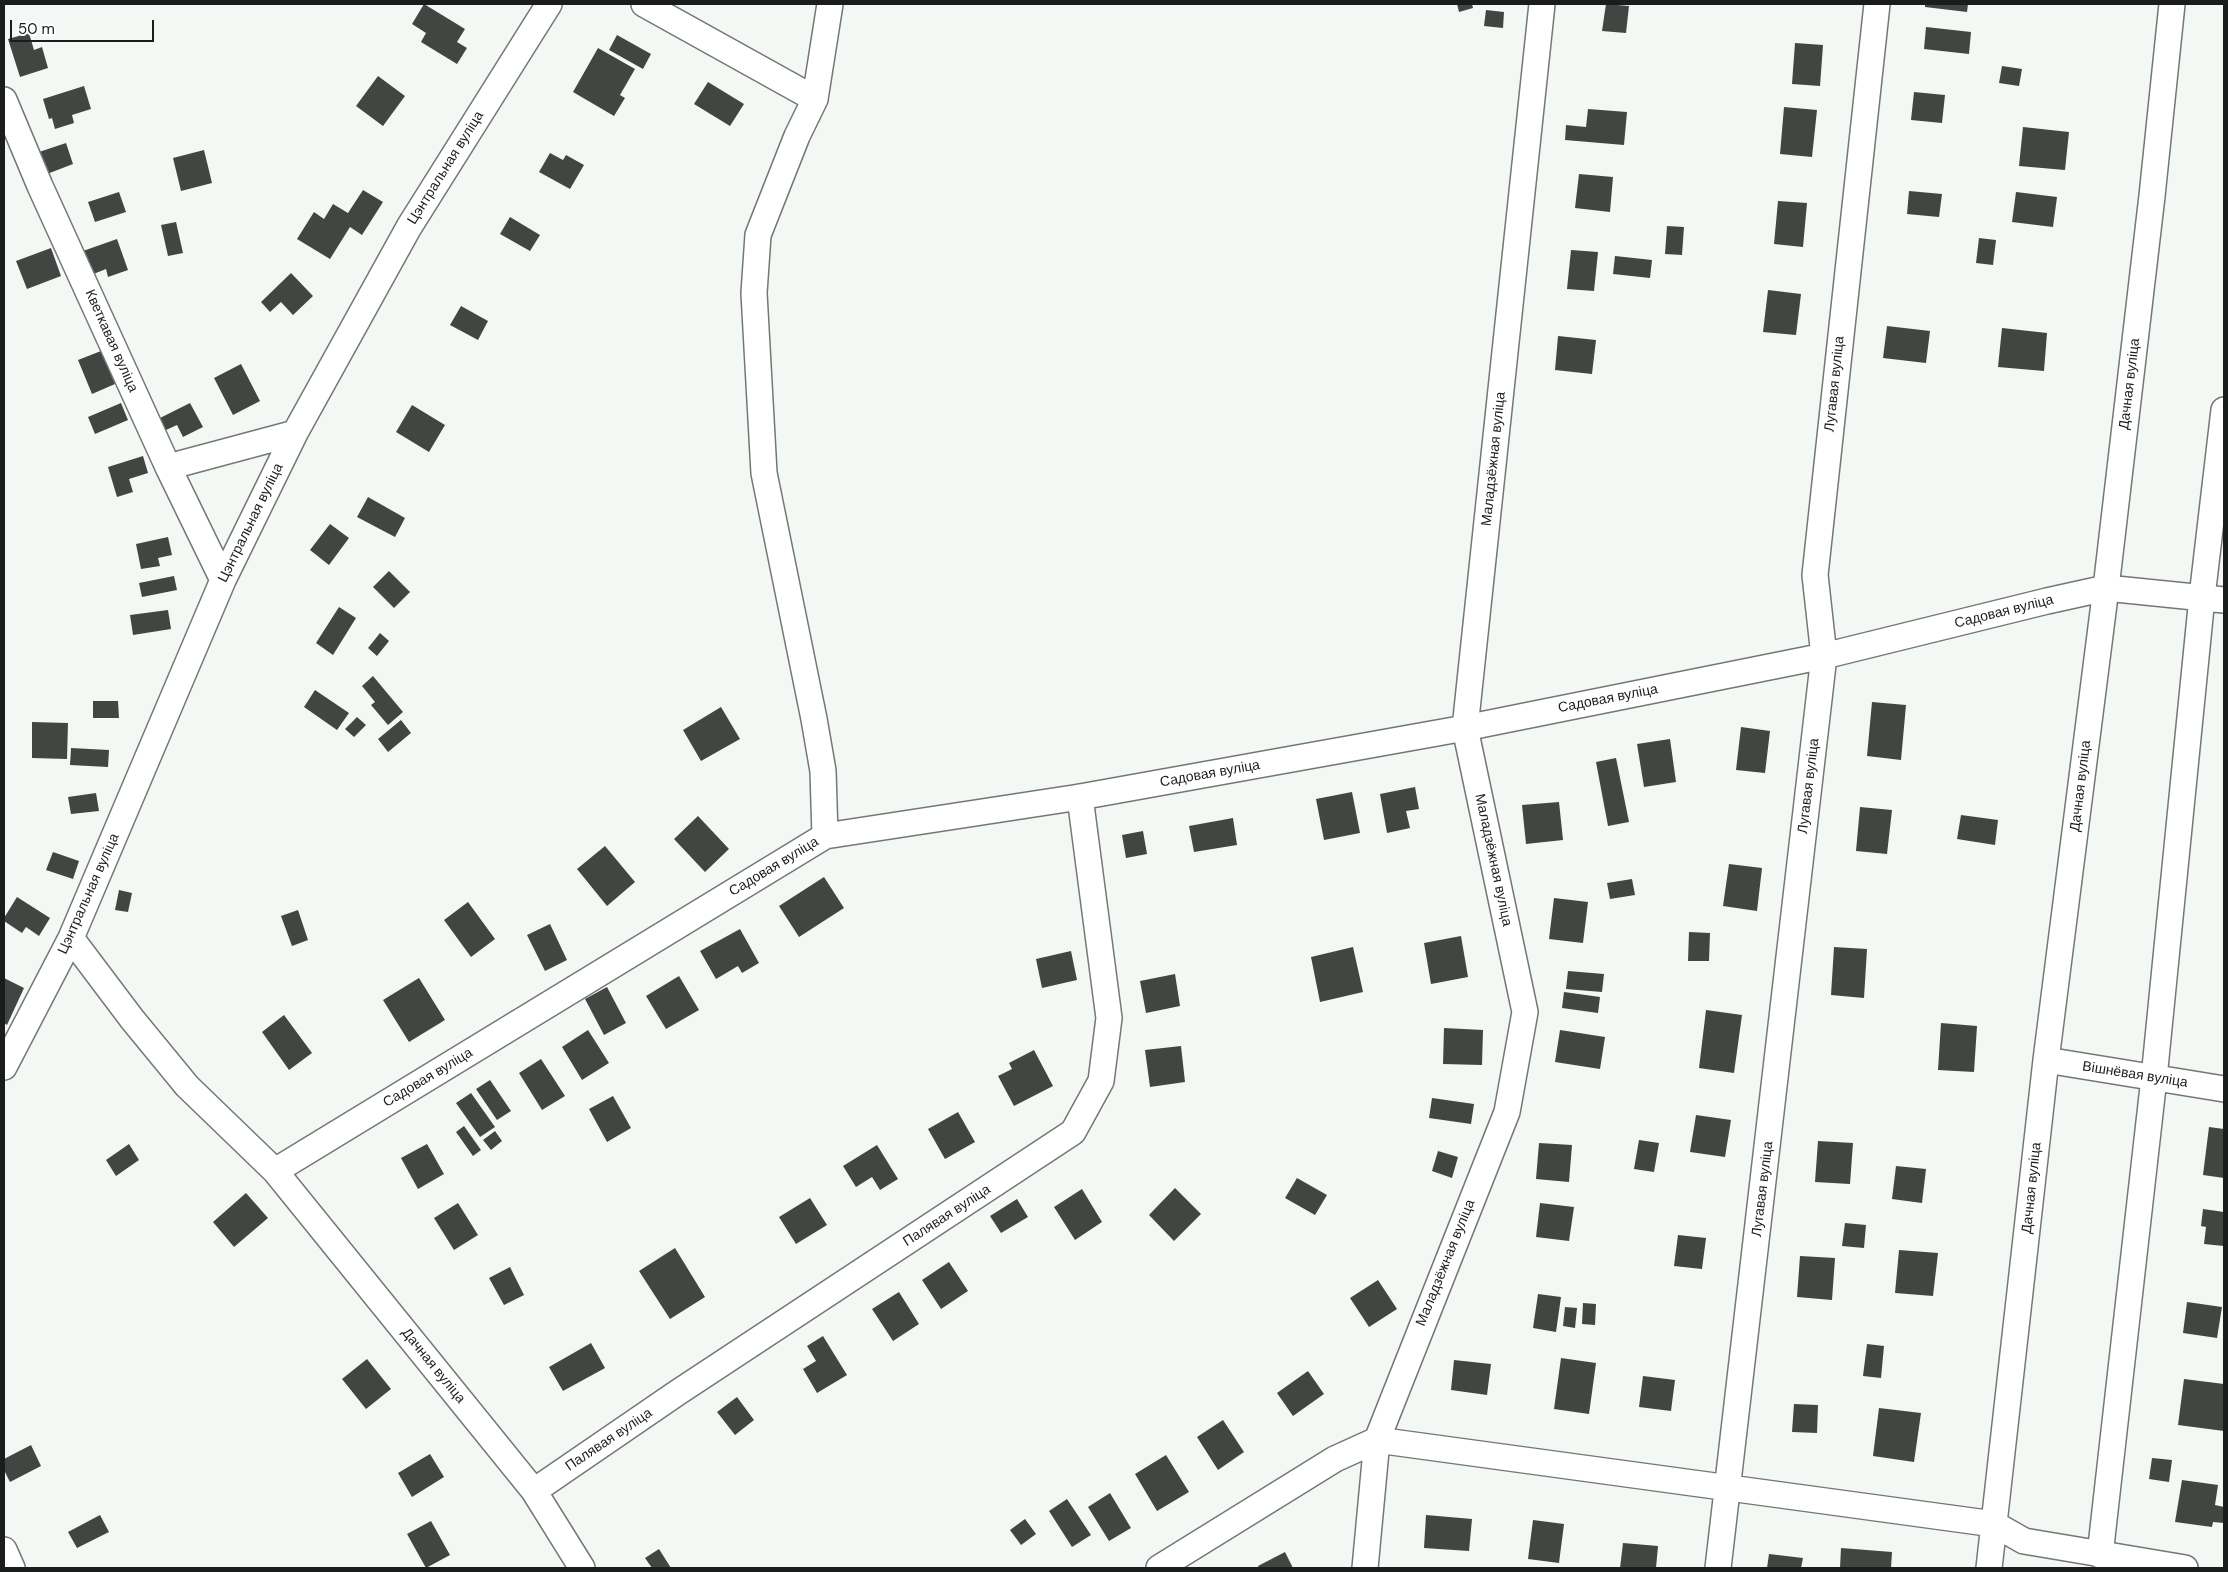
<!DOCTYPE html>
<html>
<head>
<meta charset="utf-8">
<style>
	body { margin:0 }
	#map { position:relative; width:2228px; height:1572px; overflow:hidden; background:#f3f8f5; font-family:"DM Sans",sans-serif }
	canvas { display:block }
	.frame { position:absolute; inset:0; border:5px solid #1b1d1c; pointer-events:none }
	.scale { position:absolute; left:10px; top:20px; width:144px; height:22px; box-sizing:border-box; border:2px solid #1b1d1c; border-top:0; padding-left:6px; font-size:15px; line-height:18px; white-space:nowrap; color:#1b1d1c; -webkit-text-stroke:4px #fff; paint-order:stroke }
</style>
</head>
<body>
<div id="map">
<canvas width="2228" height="1572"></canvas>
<div class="frame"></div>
<div class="scale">50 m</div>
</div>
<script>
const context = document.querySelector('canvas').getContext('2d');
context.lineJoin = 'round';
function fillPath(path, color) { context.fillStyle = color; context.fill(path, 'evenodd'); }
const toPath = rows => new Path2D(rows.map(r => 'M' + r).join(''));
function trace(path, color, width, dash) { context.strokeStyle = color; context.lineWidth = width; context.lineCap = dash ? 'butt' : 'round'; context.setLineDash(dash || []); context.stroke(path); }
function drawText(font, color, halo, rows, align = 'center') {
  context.font = font + ' "DM Sans",sans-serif'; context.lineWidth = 5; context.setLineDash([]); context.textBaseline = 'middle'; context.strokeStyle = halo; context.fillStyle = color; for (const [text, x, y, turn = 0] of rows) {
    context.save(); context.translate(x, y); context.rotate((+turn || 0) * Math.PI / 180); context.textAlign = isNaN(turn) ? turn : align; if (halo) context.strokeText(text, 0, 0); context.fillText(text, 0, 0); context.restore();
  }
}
fillPath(toPath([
	[424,4,465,29,457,42,467,48,457,64,421,42,426,33,412,24],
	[1457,4,1472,4,1473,8,1459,12],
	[1606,4,1629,6,1626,33,1602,31],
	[1925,4,1968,4,1967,12,1925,7],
	[1486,10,1504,12,1503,28,1484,26],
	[1926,27,1971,32,1969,54,1924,49],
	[29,33,34,50,42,47,48,68,20,77,8,39],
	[617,35,651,54,643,69,609,50],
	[1795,43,1823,45,1820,86,1792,84],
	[598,48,635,69,620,95,625,98,614,116,573,92],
	[2002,66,2022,69,2019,86,1999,83],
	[378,76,405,96,383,126,356,106],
	[708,82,744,104,730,126,694,104],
	[84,86,91,109,72,115,74,123,55,129,52,118,49,119,43,99],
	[1914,92,1945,95,1942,123,1911,120],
	[1784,107,1817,110,1812,157,1780,154],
	[1588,109,1627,112,1624,145,1565,140,1566,125,1586,127],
	[2023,127,2069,132,2065,170,2019,166],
	[66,143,73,164,47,174,39,152],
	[204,150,212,183,181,191,173,158],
	[550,153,563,160,566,155,584,165,570,189,539,172],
	[1579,174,1613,177,1610,212,1575,208],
	[363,190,383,202,362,235,350,227,330,259,297,239,314,212,324,219,333,204,348,213],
	[1909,191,1942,194,1939,217,1907,214],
	[119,192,126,212,95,222,88,202],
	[2016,192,2057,197,2053,227,2012,222],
	[1778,201,1807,203,1803,247,1774,244],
	[510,217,540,235,530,251,500,234],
	[176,222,183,253,168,256,161,225],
	[1667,226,1684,227,1682,255,1665,254],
	[1979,238,1996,240,1993,265,1976,263],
	[117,239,128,270,108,277,106,269,91,275,83,251],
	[51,248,61,276,27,289,16,261],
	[1571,250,1598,252,1594,291,1567,289],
	[1615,256,1652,260,1650,278,1613,274],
	[291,273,313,296,293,315,281,302,270,312,261,302],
	[1768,290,1801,294,1796,335,1763,332],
	[461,306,488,321,478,340,450,325],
	[1887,326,1930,331,1926,363,1883,358],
	[2002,328,2047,333,2044,371,1998,367],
	[1558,336,1596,340,1592,374,1555,370],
	[101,351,115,384,92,394,78,360],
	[241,364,260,401,233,415,214,378],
	[121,403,128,420,95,434,88,417],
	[190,403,203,427,183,437,177,425,166,430,160,418],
	[412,405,445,425,429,452,396,432],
	[143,456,148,473,129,479,133,492,117,497,108,467],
	[368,497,405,518,395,537,357,517],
	[330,524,349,538,329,565,310,550],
	[168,537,172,555,158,558,160,566,141,569,136,544],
	[389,571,410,592,394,608,373,587],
	[174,576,177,590,142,597,139,583],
	[339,607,356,618,333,655,316,643],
	[168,610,171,629,133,635,130,615],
	[380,633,389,641,377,656,368,648],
	[373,676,403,712,388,725,371,705,375,702,362,686],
	[315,690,349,713,337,730,304,707],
	[93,701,118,701,119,718,93,718],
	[1872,702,1906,705,1901,760,1867,756],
	[721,707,740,739,701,761,683,730],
	[357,717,366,725,354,737,345,729],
	[401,720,411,733,388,752,378,739],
	[32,722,68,723,67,759,32,758],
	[1741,727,1770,731,1765,773,1736,770],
	[1670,739,1676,782,1644,787,1637,744],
	[71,748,109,750,108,767,70,765],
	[1616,758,1629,822,1608,826,1596,762],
	[1415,787,1419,809,1406,811,1410,828,1387,833,1380,794],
	[1352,792,1360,833,1324,840,1316,799],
	[96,793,99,811,71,814,68,797],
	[1559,802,1563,840,1526,844,1522,805],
	[1860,807,1892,810,1887,854,1856,851],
	[1961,815,1998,820,1995,845,1957,839],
	[698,816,729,849,705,872,674,839],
	[1233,818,1237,845,1194,852,1189,826],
	[1143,831,1147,854,1126,858,1122,835],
	[605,846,635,882,607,906,577,869],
	[53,852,79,861,73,879,46,870],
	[1729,864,1762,868,1757,911,1723,906],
	[824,877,844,908,799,937,779,906],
	[1632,879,1635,895,1610,899,1607,883],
	[119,890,132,893,128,912,115,910],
	[17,897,50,918,39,936,26,927,22,933,4,921,4,918],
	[1554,898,1588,902,1583,943,1549,939],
	[468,902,495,939,471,957,444,920],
	[298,910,308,940,292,946,281,916],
	[550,924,567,960,545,971,527,935],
	[740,929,759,963,742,973,738,966,716,979,700,951],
	[1689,932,1710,933,1709,961,1688,961],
	[1461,936,1468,977,1431,984,1424,943],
	[1353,947,1363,992,1320,1002,1311,957],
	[1834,947,1867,949,1864,998,1831,995],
	[1071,951,1077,980,1042,988,1036,959],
	[1568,971,1604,974,1602,992,1566,989],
	[1175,974,1180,1006,1146,1013,1140,981],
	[679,976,699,1010,666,1029,646,996],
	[4,978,24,988,7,1025,4,1023],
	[419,978,445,1020,409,1042,383,1000],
	[607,987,626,1023,604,1035,585,999],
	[1564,992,1600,997,1598,1013,1562,1008],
	[1706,1010,1742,1015,1734,1073,1699,1068],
	[284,1015,312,1053,289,1070,262,1032],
	[1941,1023,1977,1026,1974,1072,1938,1070],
	[1444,1028,1483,1030,1482,1065,1443,1064],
	[588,1030,609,1063,582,1080,562,1047],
	[1560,1030,1605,1037,1600,1069,1555,1062],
	[1181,1046,1185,1082,1150,1087,1145,1050],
	[1034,1050,1053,1086,1014,1106,998,1076,1012,1069,1009,1063],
	[541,1059,565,1096,542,1110,519,1073],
	[490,1080,511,1111,497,1120,476,1089],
	[471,1093,495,1127,480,1137,456,1103],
	[613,1096,631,1128,607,1142,589,1109],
	[1432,1098,1474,1104,1471,1124,1429,1118],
	[958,1112,975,1142,945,1159,928,1129],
	[1696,1115,1731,1120,1725,1157,1690,1152],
	[464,1126,481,1150,473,1156,456,1132],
	[2209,1127,2224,1129,2224,1178,2203,1175],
	[495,1131,502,1141,491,1150,483,1140],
	[1639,1140,1659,1143,1654,1172,1634,1169],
	[1818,1141,1853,1143,1850,1184,1815,1182],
	[1539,1143,1572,1145,1569,1182,1536,1179],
	[129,1144,139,1160,116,1176,106,1160],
	[427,1144,444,1174,418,1189,401,1158],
	[877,1145,898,1179,880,1190,872,1177,856,1187,843,1166],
	[1438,1151,1458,1157,1452,1178,1432,1171],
	[1896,1166,1926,1169,1922,1203,1892,1199],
	[1297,1178,1327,1195,1315,1215,1285,1198],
	[1175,1188,1201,1214,1174,1241,1149,1215],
	[1082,1189,1102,1222,1075,1240,1054,1207],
	[246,1193,268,1218,234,1247,213,1222],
	[810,1198,827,1225,796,1244,779,1217],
	[1017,1199,1028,1217,1001,1233,990,1216],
	[458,1203,478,1235,454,1250,434,1218],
	[1540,1203,1574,1207,1569,1241,1536,1237],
	[2203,1209,2224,1212,2224,1246,2204,1244,2206,1227,2201,1226],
	[1845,1223,1866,1225,1864,1248,1842,1246],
	[1678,1235,1706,1238,1702,1269,1674,1266],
	[675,1248,705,1297,670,1319,639,1271],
	[1899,1250,1938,1253,1933,1296,1895,1293],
	[1800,1256,1835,1258,1832,1300,1797,1297],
	[949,1262,968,1291,941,1309,922,1280],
	[510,1267,524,1295,504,1305,489,1278],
	[1378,1280,1397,1309,1369,1327,1350,1298],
	[899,1292,919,1324,893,1341,872,1309],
	[1538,1294,1561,1297,1556,1332,1533,1328],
	[2187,1302,2222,1307,2217,1338,2183,1333],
	[1583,1303,1596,1304,1595,1325,1582,1324],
	[1565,1307,1577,1308,1575,1328,1563,1326],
	[823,1336,847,1375,817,1393,803,1369,816,1361,807,1346],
	[591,1343,605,1368,563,1391,549,1367],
	[1867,1344,1884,1346,1881,1378,1863,1376],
	[1561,1358,1596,1363,1589,1414,1554,1409],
	[367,1359,391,1389,366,1409,342,1379],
	[1454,1360,1491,1364,1487,1395,1451,1390],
	[1308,1371,1324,1394,1293,1416,1277,1393],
	[1643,1376,1675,1380,1671,1411,1639,1407],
	[2184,1379,2224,1384,2224,1431,2178,1425],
	[737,1397,754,1420,735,1435,717,1412],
	[1794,1404,1818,1405,1817,1433,1792,1432],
	[1879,1408,1921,1413,1914,1462,1873,1456],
	[1223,1420,1244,1452,1218,1470,1197,1437],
	[31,1445,41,1466,10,1482,4,1470,4,1459],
	[430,1454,444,1477,412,1497,398,1473],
	[1166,1455,1189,1492,1157,1511,1135,1474],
	[2152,1458,2172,1460,2169,1482,2149,1479],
	[2182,1480,2218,1485,2215,1505,2224,1507,2224,1523,2213,1522,2212,1527,2175,1522],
	[1110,1493,1131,1528,1109,1541,1088,1507],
	[1067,1499,1091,1535,1072,1547,1049,1511],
	[100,1515,109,1532,77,1548,68,1532],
	[1426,1515,1472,1519,1469,1551,1424,1548],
	[1025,1519,1036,1534,1021,1545,1010,1530],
	[1533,1520,1564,1524,1559,1563,1528,1559],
	[431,1521,450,1555,426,1568,407,1534],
	[1623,1543,1658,1546,1656,1568,1620,1568],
	[1841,1548,1892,1552,1891,1568,1840,1568],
	[659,1549,671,1568,652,1568,645,1558],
	[1285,1552,1293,1568,1259,1568,1258,1566],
	[1769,1554,1803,1558,1801,1568,1767,1568]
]), '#414643');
const minor = toPath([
	[644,4,815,99],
	[4,100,40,186,168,467,223,580],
	[168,467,295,433],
	[825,836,823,771,814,719,764,473,754,293,758,235,797,136,815,99,830,4],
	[71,938,132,1019,187,1086,275,1171,534,1491,582,1568],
	[2046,1060,2224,1089],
	[4,1067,71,938,223,580,295,433,409,227,549,4],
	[275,1171,825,836,1080,797,1465,728,1824,656,2047,601,2106,588,2224,600],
	[534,1491,677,1393,1073,1132,1101,1081,1109,1018,1080,797],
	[4,1550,12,1568],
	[2100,1555,2154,1078,2202,597,2224,410],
	[1159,1568,1335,1459,1377,1440,1507,1112,1525,1012,1465,728,1542,4],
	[1365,1568,1377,1440,1994,1524,2024,1541,2185,1568],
	[1718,1568,1824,656,1815,575,1877,4],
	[1989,1568,2046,1060,2106,588,2152,196,2172,4]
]);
trace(minor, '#747875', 28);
trace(minor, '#fff', 25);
drawText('14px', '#1b1d1c', '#fff', [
	["Цэнтральная вуліца",446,168,-58],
	["Кветкавая вуліца",111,341,66],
	["Лугавая вуліца",1835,384,-84],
	["Дачная вуліца",2130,384,-83],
	["Маладзёжная вуліца",1494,459,-84],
	["Цэнтральная вуліца",251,523,-64],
	["Садовая вуліца",2004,612,-14],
	["Садовая вуліца",1608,699,-11],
	["Садовая вуліца",1210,774,-10],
	["Лугавая вуліца",1809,786,-83],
	["Дачная вуліца",2081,786,-83],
	["Маладзёжная вуліца",1493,860,78],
	["Садовая вуліца",774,867,-31],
	["Цэнтральная вуліца",89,894,-66],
	["Вішнёвая вуліца",2135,1075,9],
	["Садовая вуліца",428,1078,-31],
	["Дачная вуліца",2032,1188,-84],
	["Лугавая вуліца",1763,1189,-83],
	["Палявая вуліца",947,1216,-33],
	["Маладзёжная вуліца",1446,1263,-68],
	["Дачная вуліца",433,1366,51],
	["Палявая вуліца",609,1440,-34]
]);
</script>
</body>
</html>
